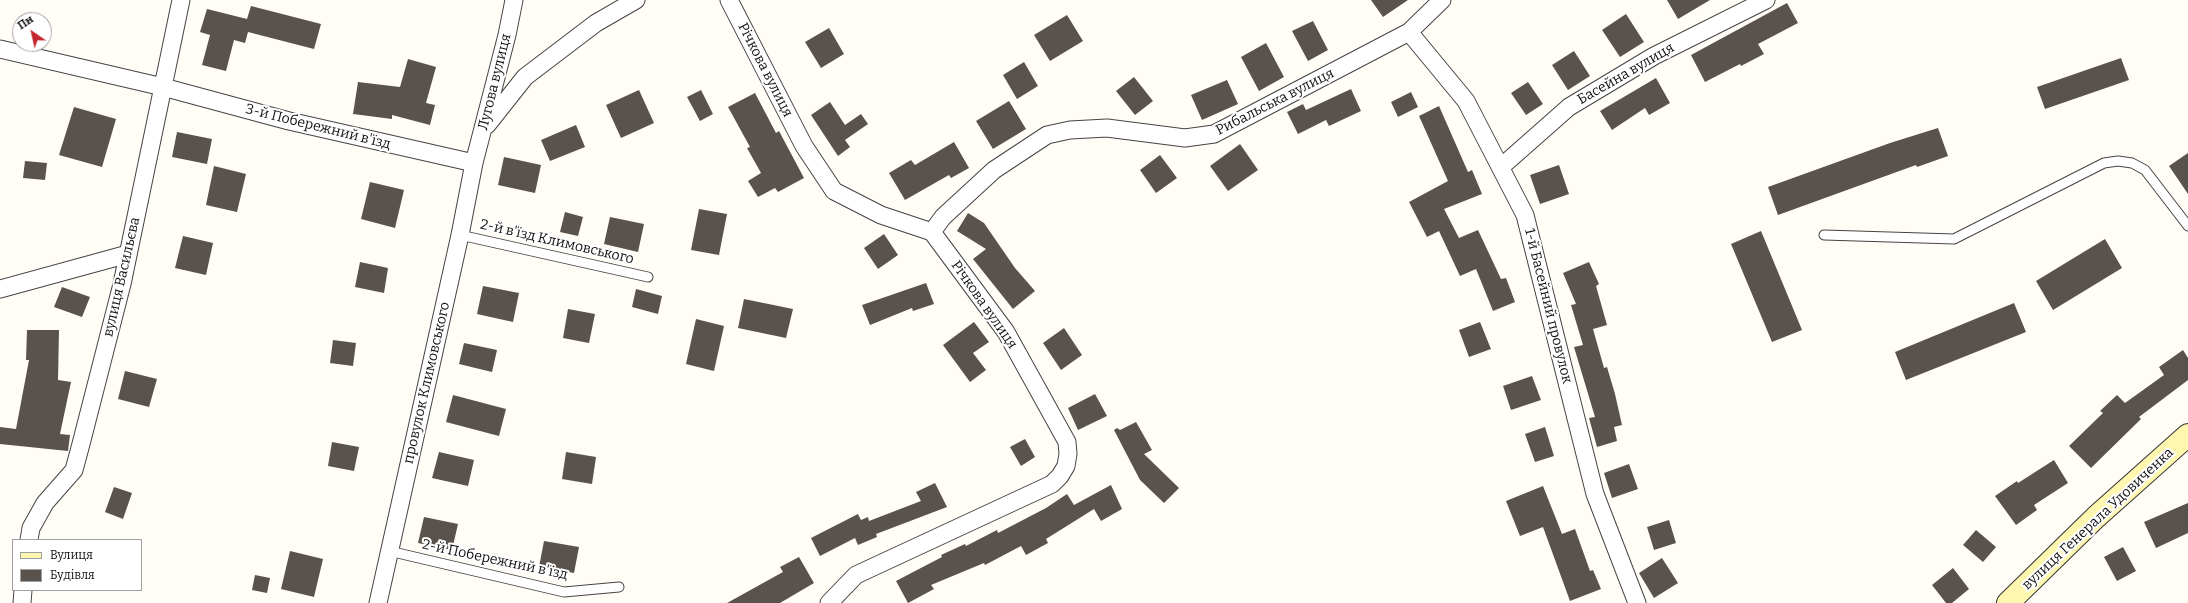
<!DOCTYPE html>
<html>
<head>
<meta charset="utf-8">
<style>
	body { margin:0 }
	#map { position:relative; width:2188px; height:603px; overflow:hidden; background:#fffdf5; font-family:Bitter,serif }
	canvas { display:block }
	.legend { position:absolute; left:12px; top:539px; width:130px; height:52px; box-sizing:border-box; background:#fff; border:1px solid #a0a0a0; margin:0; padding:5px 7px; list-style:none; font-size:12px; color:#111 }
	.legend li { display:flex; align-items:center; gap:8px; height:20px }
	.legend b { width:20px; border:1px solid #a0a0a0 }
	.north { position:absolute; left:12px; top:12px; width:40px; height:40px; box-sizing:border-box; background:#fff; border:1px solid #a0a0a0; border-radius:50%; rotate:326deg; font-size:11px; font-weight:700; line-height:16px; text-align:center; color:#111 }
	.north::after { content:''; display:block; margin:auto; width:14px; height:18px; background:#c4262e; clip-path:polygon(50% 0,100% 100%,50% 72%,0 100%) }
</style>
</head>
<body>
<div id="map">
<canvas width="2188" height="603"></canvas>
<ul class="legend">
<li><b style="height:5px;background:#fff6b0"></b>Вулиця</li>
<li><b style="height:11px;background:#5a524d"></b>Будівля</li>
</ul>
<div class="north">Пн</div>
</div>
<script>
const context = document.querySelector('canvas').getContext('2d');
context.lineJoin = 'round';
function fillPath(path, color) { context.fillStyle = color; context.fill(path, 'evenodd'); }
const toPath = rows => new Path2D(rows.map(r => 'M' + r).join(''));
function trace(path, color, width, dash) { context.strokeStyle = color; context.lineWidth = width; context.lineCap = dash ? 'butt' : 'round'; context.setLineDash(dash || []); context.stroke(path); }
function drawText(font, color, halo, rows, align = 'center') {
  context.font = font + ' Bitter,serif'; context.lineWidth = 4; context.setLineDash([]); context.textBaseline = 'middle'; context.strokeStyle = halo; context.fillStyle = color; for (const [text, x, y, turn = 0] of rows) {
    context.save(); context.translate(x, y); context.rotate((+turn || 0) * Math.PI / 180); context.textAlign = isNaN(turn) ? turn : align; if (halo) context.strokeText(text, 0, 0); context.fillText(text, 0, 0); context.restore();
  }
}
fillPath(toPath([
	[1371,0,1408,0,1383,17],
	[1667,0,1710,0,1678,19],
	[1787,3,1798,23,1758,44,1764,54,1741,66,1740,64,1705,82,1691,55],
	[251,6,321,24,314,49,248,32,245,43,234,40,226,71,202,65,210,35,200,32,207,9,247,19],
	[1626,14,1644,42,1620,57,1602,30],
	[1067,15,1083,41,1050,61,1034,35],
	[1313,21,1328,50,1308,61,1292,31],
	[829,28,844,54,821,68,805,42],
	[1266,43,1284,77,1259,91,1241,57],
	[1574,51,1590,76,1568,90,1552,65],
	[2121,58,2129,80,2045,109,2037,87],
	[408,59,436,67,426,103,435,105,430,125,392,115,392,119,353,114,358,82,400,87],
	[1024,62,1038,86,1017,99,1003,75],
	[1134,77,1153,101,1135,115,1116,91],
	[1656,78,1670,103,1649,115,1645,108,1612,130,1600,111],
	[1227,80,1238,104,1202,120,1191,95],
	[1528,82,1543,104,1526,115,1511,93],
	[1351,89,1361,111,1329,126,1326,120,1298,134,1287,112,1303,104,1306,110],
	[639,90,654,123,621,138,606,105],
	[701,90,713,114,700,121,687,97],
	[1411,92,1418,107,1398,117,1391,102],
	[755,93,776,133,779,131,804,178,778,192,775,188,758,197,748,181,761,173,747,148,750,147,728,107],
	[1009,101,1026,129,993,149,976,121],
	[830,102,845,125,861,114,868,124,845,140,850,147,838,156,811,115],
	[1439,106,1468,172,1472,170,1482,194,1444,209,1459,238,1478,230,1501,279,1506,278,1515,302,1493,311,1476,269,1460,276,1439,231,1427,237,1409,202,1448,181,1419,116],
	[74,107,116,119,102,167,59,155],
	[576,125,585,147,550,161,541,140],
	[1938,128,1948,156,1917,167,1916,165,1778,215,1768,187,1890,143],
	[177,132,212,139,207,164,172,157],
	[954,142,969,168,951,178,949,175,905,200,889,173,911,160,915,165],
	[1240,144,1258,170,1228,191,1210,166],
	[2188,153,2188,194,2169,166],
	[1160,155,1177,178,1156,193,1140,170],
	[504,157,541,165,535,193,498,185],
	[25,161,47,163,45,180,23,178],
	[1559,165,1569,194,1540,204,1530,175],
	[214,166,246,174,237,212,206,205],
	[370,182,404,190,395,228,361,219],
	[699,209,727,214,719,255,691,250],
	[565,212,583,217,578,236,560,232],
	[968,213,984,223,1015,268,1035,291,1013,309,973,259,986,249,957,231],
	[610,217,644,224,638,252,604,244],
	[1761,231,1802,330,1772,342,1731,244],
	[884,234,898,255,878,269,864,248],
	[183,236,213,243,206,275,175,268],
	[2105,239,2122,268,2053,310,2036,281],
	[360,262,388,268,384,293,355,287],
	[1589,262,1599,284,1596,286,1607,325,1593,329,1604,368,1607,367,1615,394,1622,425,1614,427,1617,441,1597,447,1589,418,1595,417,1574,347,1583,345,1571,305,1576,304,1563,273],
	[926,283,934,304,913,311,912,308,870,325,862,305],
	[483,286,519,293,513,322,477,314],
	[62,287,90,297,82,317,54,307],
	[636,289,662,296,658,314,632,307],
	[744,299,793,309,786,338,738,328],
	[2014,303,2026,332,1906,380,1895,352],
	[568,309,595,314,589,343,563,338],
	[696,319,724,326,714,371,686,364],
	[974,322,989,342,973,353,986,370,970,382,943,345],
	[1480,322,1491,349,1469,357,1459,330],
	[1064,328,1082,355,1061,370,1043,343],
	[27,330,59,330,58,380,71,382,60,434,70,435,68,451,0,444,0,427,16,429,29,360,26,360],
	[333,340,356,343,353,366,330,363],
	[464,343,497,350,492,372,459,364],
	[2183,350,2188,358,2188,380,2139,417,2141,419,2091,468,2069,446,2103,413,2100,411,2117,395,2125,403,2164,375,2159,367],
	[125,371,157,379,149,407,118,399],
	[1532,376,1541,400,1511,410,1503,386],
	[1095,394,1107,416,1078,430,1068,408],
	[453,395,506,409,499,436,446,422],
	[1136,422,1152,450,1144,454,1179,488,1164,503,1140,480,1114,430,1117,428,1120,430],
	[1545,427,1554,456,1535,462,1525,434],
	[1025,439,1035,457,1021,466,1010,447],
	[332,442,359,447,354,471,328,466],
	[439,452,474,460,468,486,432,478],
	[566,452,596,457,592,484,562,479],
	[2054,460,2068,483,2034,505,2037,510,2016,525,1995,496,2017,481,2018,483],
	[1629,464,1638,489,1612,498,1604,473],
	[935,483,947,507,876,534,877,537,858,545,855,538,820,556,811,538,858,514,861,520,868,517,869,521,921,501,916,492],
	[1111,485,1122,509,1101,521,1094,509,1046,539,1048,543,1026,555,1021,546,985,565,984,563,931,585,934,589,908,603,896,581,942,557,941,555,965,544,966,546,997,530,998,533,1046,508,1067,494,1074,505],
	[1543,486,1562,534,1575,529,1590,571,1593,570,1601,589,1570,601,1543,527,1520,536,1506,501],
	[114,487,132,493,123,519,105,512],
	[2188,503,2188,533,2156,548,2144,522],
	[424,517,458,524,452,550,418,543],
	[1669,520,1676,543,1654,550,1647,527],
	[1976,530,1996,547,1983,562,1963,545],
	[544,541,579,547,574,573,539,567],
	[2123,547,2136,571,2117,581,2104,557],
	[290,551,323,559,314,597,281,589],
	[799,557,814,583,780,603,727,603,783,572,780,567],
	[1662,558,1678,583,1654,598,1639,573],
	[1953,568,1969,589,1952,603,1946,603,1932,585],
	[255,575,270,578,267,593,252,590]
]), '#5a524d');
const service = toPath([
	[460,235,648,277],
	[1824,235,1954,239,2104,163,2118,161,2132,163,2145,170,2188,226],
	[389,551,564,592,619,587]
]);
const minor = toPath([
	[729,0,804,146,834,191,881,215,932,232,1006,332,1067,442,1068,454,1066,466,1060,476,1052,484,856,575,829,603],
	[1409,32,1466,101,1525,215,1595,494,1637,603],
	[0,49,163,87,289,121,474,163],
	[487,125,525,77,596,23,636,0],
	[1501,167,1569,107,1654,56,1766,0],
	[932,232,943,217,994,170,1047,135,1070,130,1107,128,1185,138,1214,134,1409,32,1442,0],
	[0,289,128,254],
	[29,540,31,528,45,503,74,470,81,444,122,284,181,0],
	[22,603,23,590],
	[378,603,460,235,474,163,507,35,514,0]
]);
const secondary = toPath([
	[2008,603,2096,517,2188,435]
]);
trace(service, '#444', 11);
trace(minor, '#444', 19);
trace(secondary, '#333', 24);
trace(service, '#fff', 9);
trace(minor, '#fff', 17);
trace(secondary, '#fff6b0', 22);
drawText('14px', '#111', '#fff', [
	["Річкова вулиця",765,70,63],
	["Басейна вулиця",1626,74,-30],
	["Лугова вулиця",495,82,-76],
	["Рибальська вулиця",1275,102,-27],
	["3-й Побережний в'їзд",318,127,14],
	["2-й в'їзд Климовського",557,242,13],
	["вулиця Васильєва",122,277,-77],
	["Річкова вулиця",984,305,55],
	["1-й Басейний провулок",1548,306,76],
	["провулок Климовського",427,383,-77],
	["вулиця Генерала Удовиченка",2098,519,-43],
	["2-й Побережний в'їзд",495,560,12]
]);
</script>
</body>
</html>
